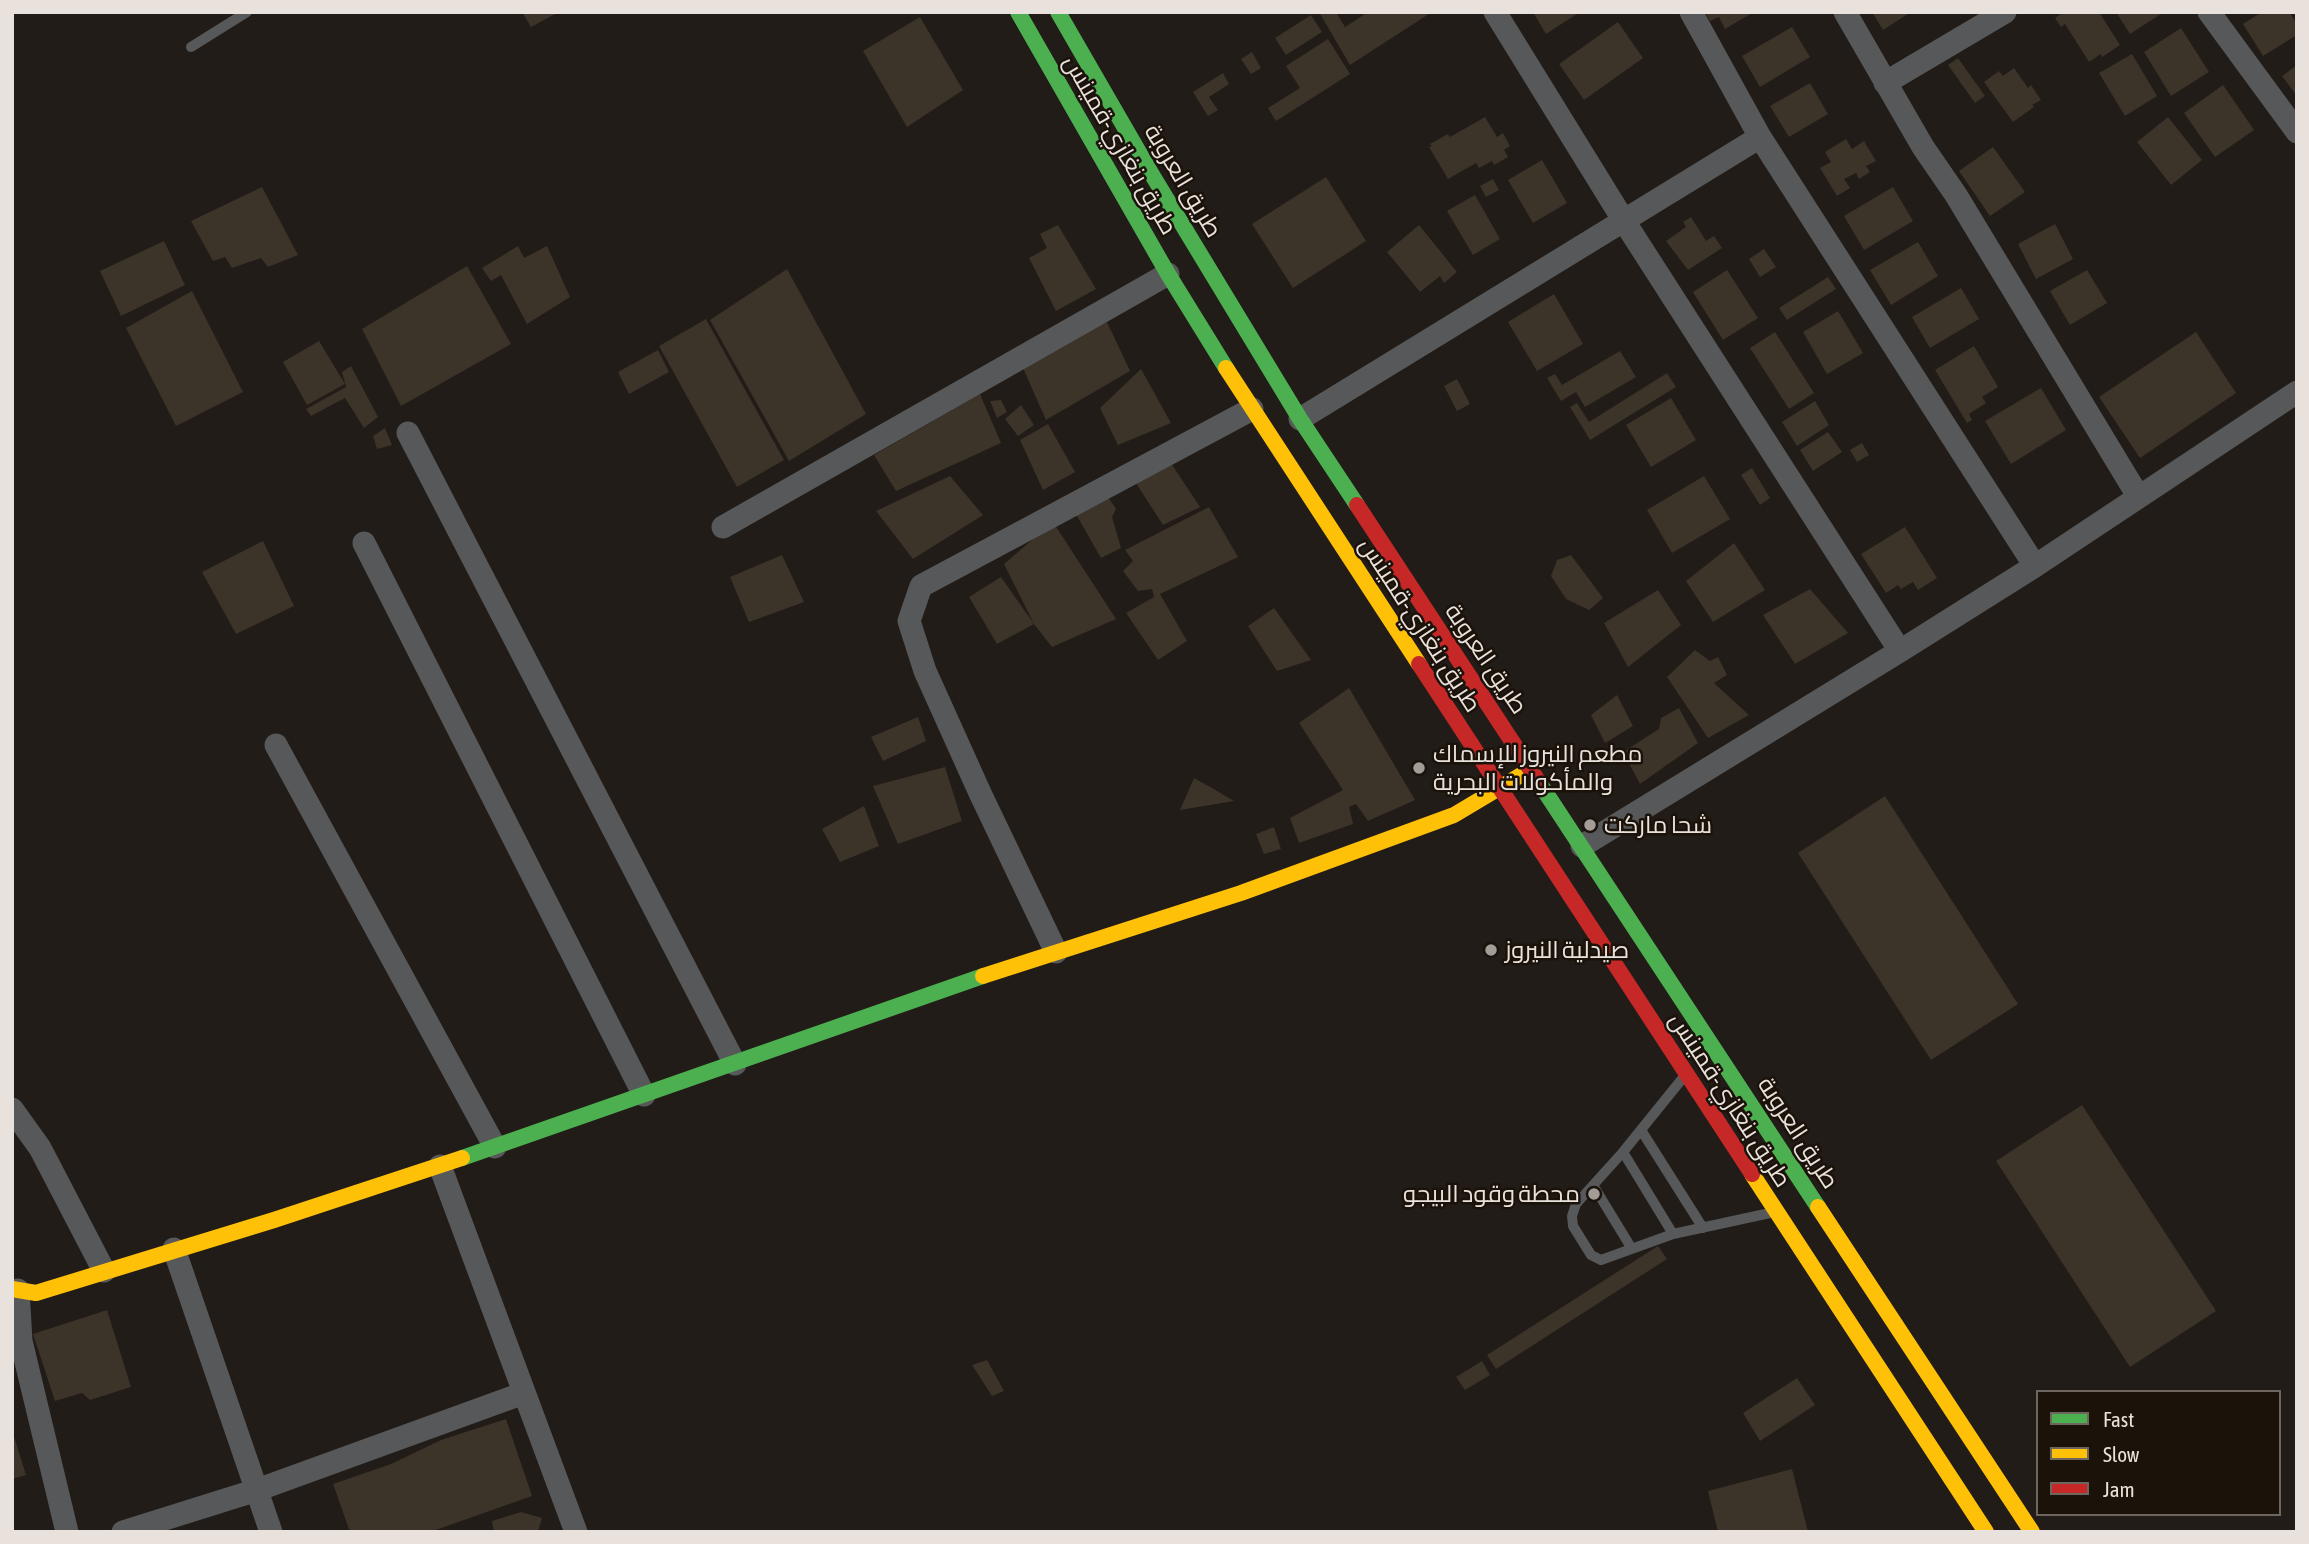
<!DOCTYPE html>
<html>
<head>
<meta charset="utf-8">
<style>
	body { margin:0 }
	#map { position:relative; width:2309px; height:1544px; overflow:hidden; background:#211c17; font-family:"Asap Condensed",sans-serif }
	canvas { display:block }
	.frame { position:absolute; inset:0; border:14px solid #e9e2dc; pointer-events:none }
	.legend { position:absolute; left:2036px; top:1390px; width:245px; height:126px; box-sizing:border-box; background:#1b120a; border:2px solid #6d655e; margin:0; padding:9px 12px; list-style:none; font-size:21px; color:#e9e2dc }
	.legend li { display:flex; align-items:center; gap:14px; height:35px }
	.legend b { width:35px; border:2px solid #6d655e }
</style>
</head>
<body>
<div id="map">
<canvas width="2309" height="1544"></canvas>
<div class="frame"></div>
<ul class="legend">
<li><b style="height:9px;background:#4caf50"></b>Fast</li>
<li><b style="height:9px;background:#ffc107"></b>Slow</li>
<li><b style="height:9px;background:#c62828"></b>Jam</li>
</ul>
</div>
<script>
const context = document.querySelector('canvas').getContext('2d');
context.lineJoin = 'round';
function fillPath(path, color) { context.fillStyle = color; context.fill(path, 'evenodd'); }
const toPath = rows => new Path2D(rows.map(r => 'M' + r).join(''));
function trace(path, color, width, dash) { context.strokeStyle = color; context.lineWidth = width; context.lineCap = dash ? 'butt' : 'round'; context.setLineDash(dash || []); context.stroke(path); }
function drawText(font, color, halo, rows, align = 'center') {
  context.font = font + ' "Asap Condensed",Cairo,sans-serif'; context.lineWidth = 5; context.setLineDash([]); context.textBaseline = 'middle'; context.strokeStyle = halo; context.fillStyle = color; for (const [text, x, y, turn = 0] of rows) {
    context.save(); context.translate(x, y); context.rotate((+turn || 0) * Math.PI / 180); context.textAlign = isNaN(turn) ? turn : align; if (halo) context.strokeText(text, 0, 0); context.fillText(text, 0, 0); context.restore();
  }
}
fillPath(toPath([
	[522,12,559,12,531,27],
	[1319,12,1336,12,1345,27,1368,12,1432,12,1350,65],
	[1533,12,1580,12,1546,34],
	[1705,12,1754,12,1725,29,1719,17,1710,21],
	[1872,12,1911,12,1883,30],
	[2064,12,2099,12,2120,45,2102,57,2101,54,2089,62,2065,24,2061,27,2055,18],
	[2116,12,2164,12,2130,34],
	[2262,12,2289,12,2297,24,2297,35,2263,56,2243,24],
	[1311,15,1322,32,1286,55,1275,38],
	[920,17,963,90,907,127,863,51],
	[1618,22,1643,58,1584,100,1559,64],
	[1792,27,1810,57,1760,87,1742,56],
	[2181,28,2209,72,2171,96,2144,52],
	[1328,39,1350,74,1276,121,1268,108,1300,88,1286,66],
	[1252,52,1261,68,1251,74,1241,59],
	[2132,54,2157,96,2125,116,2099,73],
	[1958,58,1985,96,1975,103,1948,65],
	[2297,65,2297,96,2282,76],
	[2014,68,2028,88,2031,85,2041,100,2032,105,2034,107,2013,122,1984,82,1999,71,2003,76],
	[1223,73,1229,84,1209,97,1218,110,1208,116,1193,92],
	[1810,83,1828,114,1789,137,1770,106],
	[2223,85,2254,130,2215,157,2184,113],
	[1485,117,1497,137,1503,133,1510,146,1504,150,1508,157,1494,165,1492,161,1479,168,1476,163,1448,179,1429,147,1432,146,1430,144,1448,134,1450,137],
	[2168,117,2202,160,2171,185,2137,142],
	[1846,139,1852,149,1864,141,1876,161,1866,166,1870,172,1859,179,1856,173,1844,179,1850,188,1837,196,1820,168,1831,162,1825,152],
	[1993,147,2025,192,1990,216,1959,171],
	[1542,160,1567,203,1533,223,1508,180],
	[1326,177,1366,241,1293,288,1252,224],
	[1493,179,1499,190,1486,197,1480,186],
	[262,187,298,255,268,267,261,258,232,268,225,257,213,261,191,221],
	[1893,187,1913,221,1864,250,1844,216],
	[1475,195,1500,239,1473,255,1447,211],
	[1691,217,1706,241,1714,236,1722,248,1688,270,1666,241,1686,227,1683,222],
	[2055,224,2073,259,2036,279,2018,244],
	[1058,225,1096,289,1056,311,1029,258,1047,248,1040,234],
	[1419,225,1457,272,1444,283,1440,276,1420,292,1387,252],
	[164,241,185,285,121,316,100,271],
	[1918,242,1938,276,1891,305,1870,270],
	[518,246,524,258,547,246,570,297,527,324,501,275,491,281,482,268],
	[1764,249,1776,267,1760,277,1749,259],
	[467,266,511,344,401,406,362,329],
	[787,269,866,414,789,461,710,320],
	[1727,270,1758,318,1723,340,1693,292],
	[2087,270,2107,303,2070,325,2050,291],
	[1828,277,1836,289,1787,320,1779,308],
	[1961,288,1979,319,1930,348,1912,317],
	[192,291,243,392,176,426,126,328],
	[1554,294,1583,344,1537,371,1508,322],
	[1838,311,1863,353,1827,374,1803,332],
	[706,319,784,460,737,487,659,346],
	[1106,320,1130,371,1046,420,1023,368],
	[1775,332,1814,393,1789,409,1750,348],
	[2196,332,2236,393,2140,458,2099,397],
	[319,341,345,384,307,405,283,362],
	[1974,346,1998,387,1982,397,1986,403,1969,414,1972,420,1967,423,1935,370],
	[658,350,669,372,629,394,618,372],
	[1620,351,1636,377,1585,407,1576,392,1561,401,1547,378,1555,374,1562,385],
	[351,366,378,417,364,428,345,398,311,416,306,409,346,387,342,372],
	[1141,369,1171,423,1118,445,1100,408],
	[1667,373,1676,387,1590,440,1570,407,1577,403,1589,422],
	[1457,379,1470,404,1457,411,1444,386],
	[2041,388,2066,430,2011,464,1985,421],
	[980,394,1001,443,896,491,874,455],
	[1671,398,1696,440,1651,467,1626,425],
	[1001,400,1007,412,997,418,990,401],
	[1815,401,1829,425,1797,446,1782,422],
	[1021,405,1034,425,1018,436,1005,419],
	[1048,424,1075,472,1043,490,1020,440],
	[385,428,392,445,377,449,373,436],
	[1828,432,1842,452,1813,471,1800,450],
	[1862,443,1869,455,1857,462,1850,450],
	[1169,460,1200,507,1163,525,1134,480],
	[1752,468,1770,498,1760,505,1741,475],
	[950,476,983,515,913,559,876,511],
	[1704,476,1730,519,1672,553,1647,510],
	[1106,494,1116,509,1112,517,1121,548,1101,558,1073,509],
	[1209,507,1238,557,1160,594,1187,641,1158,660,1126,613,1154,597,1152,589,1138,591,1123,571,1133,561,1125,550],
	[1053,522,1116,619,1052,647,1034,624,997,644,969,597,1001,577,1034,624,1004,564],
	[1905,527,1937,578,1918,590,1913,582,1901,589,1898,585,1886,593,1861,554],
	[263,541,294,606,236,634,202,572],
	[1734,543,1765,590,1713,622,1686,581],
	[782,555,804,602,749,622,730,577],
	[1571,555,1603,598,1589,610,1566,599,1551,576,1557,560],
	[1810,589,1848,633,1795,664,1763,615],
	[1658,590,1681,625,1628,667,1604,623],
	[1274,608,1311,660,1277,671,1248,626],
	[1695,650,1710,661,1718,657,1727,675,1714,683,1749,715,1708,738,1667,677],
	[1349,688,1415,800,1368,821,1356,804,1349,807,1353,824,1299,843,1290,818,1343,790,1299,723],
	[1617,695,1633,726,1605,743,1591,715],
	[1679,708,1698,743,1640,784,1623,752,1659,729,1661,718],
	[918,717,926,741,883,761,871,737],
	[945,767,962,821,898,844,873,786],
	[1194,778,1212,788,1234,801,1180,810],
	[1885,796,2018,1004,1931,1060,1798,853],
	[864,806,879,846,840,862,822,829],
	[1274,827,1281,849,1264,854,1256,834],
	[2082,1105,2216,1311,2130,1367,1996,1161],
	[1658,1246,1667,1259,1496,1369,1487,1355],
	[107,1310,131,1387,90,1400,82,1393,55,1401,33,1334],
	[987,1360,1004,1391,992,1396,972,1365],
	[1482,1361,1490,1375,1465,1390,1456,1377],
	[1797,1378,1815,1405,1760,1441,1743,1413],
	[506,1419,532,1496,430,1532,350,1532,333,1484,391,1464,441,1440],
	[12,1430,26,1475,12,1479],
	[1792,1469,1808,1532,1718,1532,1708,1491],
	[521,1512,542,1518,538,1532,494,1532,492,1521]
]), '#3c3329');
trace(toPath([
	[191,47,247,12],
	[1682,1079,1623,1152,1576,1204,1572,1216,1573,1226,1591,1255,1601,1260,1673,1234,1770,1213],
	[1641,1130,1703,1228],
	[1623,1152,1673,1234],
	[1593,1185,1632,1249]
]), '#575859', 10);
trace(toPath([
	[1495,12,1624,221,1900,651],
	[1691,12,1760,137],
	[1845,12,1923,147,1956,195,2138,496],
	[2209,12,2297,132],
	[1885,83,2005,12],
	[1300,419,1760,137,2035,566],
	[408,433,735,1064],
	[723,527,1168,274],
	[364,543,644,1095],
	[276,745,495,1147],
	[1582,846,1900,651,2035,566,2297,392],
	[1056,952,980,793,925,671,909,621,921,586,1252,409],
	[12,1109,40,1148,104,1271],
	[440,1166,576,1532],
	[174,1249,271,1532],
	[18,1290,21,1341,67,1532],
	[123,1532,257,1490,524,1393]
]), '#575859', 23);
trace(toPath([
	[1018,12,1168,274,1226,368],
	[1058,12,1151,173,1300,419,1357,505],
	[1540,784,1818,1207],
	[462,1158,983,976]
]), '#4caf50', 16);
trace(toPath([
	[1226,368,1419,664],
	[983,976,1241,893,1454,815,1521,775],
	[1752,1174,1986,1532],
	[1818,1207,2032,1532],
	[12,1289,36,1293,274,1220,462,1158]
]), '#ffc107', 16);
trace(toPath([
	[1357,505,1540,784],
	[1419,664,1752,1174]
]), '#c62828', 16);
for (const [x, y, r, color] of [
	[1419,768,7,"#a39d97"],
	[1590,825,7,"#a39d97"],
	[1491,950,7,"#a39d97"],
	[1594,1194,7,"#a39d97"]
]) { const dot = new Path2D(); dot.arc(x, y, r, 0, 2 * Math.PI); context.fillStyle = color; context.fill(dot); trace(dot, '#1b120a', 2.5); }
drawText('24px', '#e9e2dc', '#1b120a', [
	["طريق بنغازي-قمينس",1120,145,60],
	["طريق العروبة",1183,181,59],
	["طريق بنغازي-قمينس",1420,625,57],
	["طريق العروبة",1486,659,56],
	["طريق بنغازي-قمينس",1730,1100,57],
	["طريق العروبة",1798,1133,57]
]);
drawText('24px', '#e9e2dc', '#1b120a', [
	["مطعم النيروز للإسماك",1433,754],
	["والمأكولات البحرية",1433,782],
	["شحا ماركت",1604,825],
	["صيدلية النيروز",1505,950],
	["محطة وقود البيجو",1580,1194,"right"]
], 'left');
</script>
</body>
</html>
